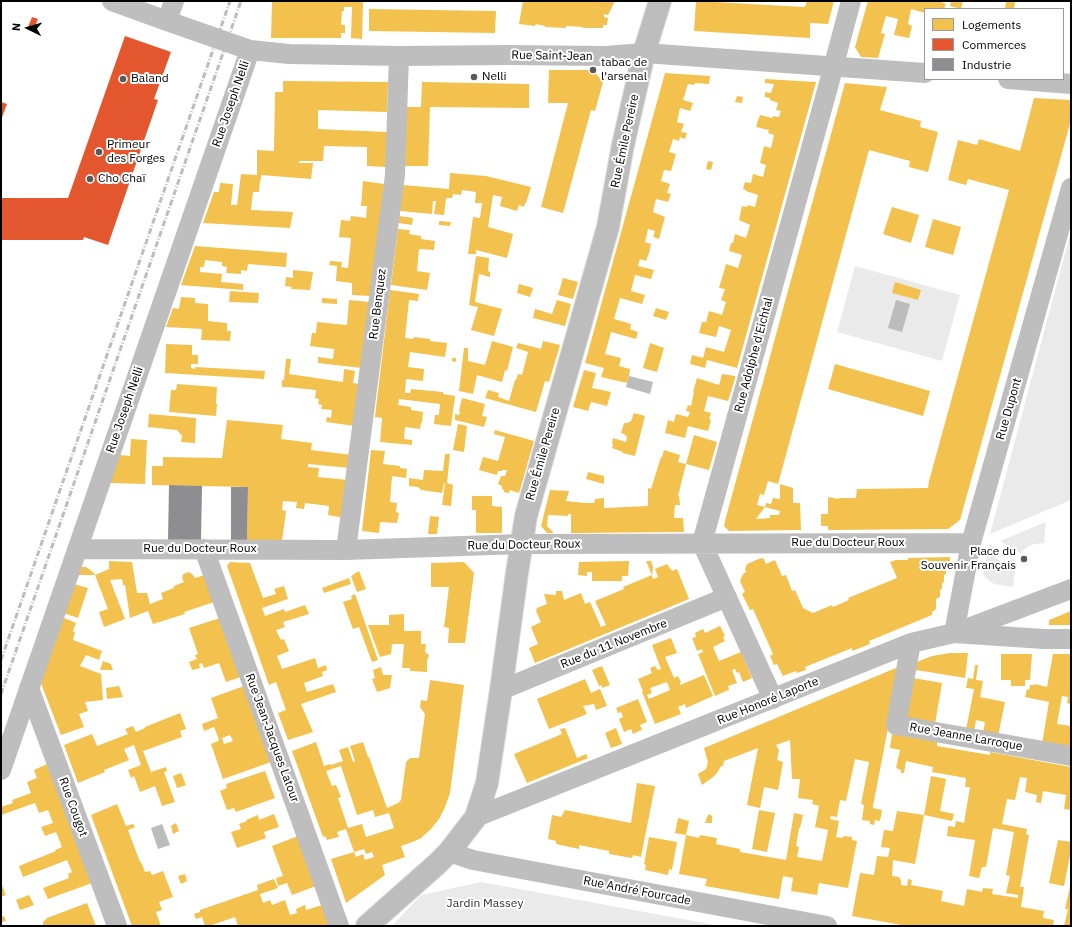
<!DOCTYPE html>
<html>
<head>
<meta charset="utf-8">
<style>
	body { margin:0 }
	#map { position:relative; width:1072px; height:927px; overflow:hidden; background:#fff; font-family:"IBM Plex Sans",sans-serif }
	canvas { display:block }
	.frame { position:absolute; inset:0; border:2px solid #000; pointer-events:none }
	.legend { position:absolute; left:924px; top:8px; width:140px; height:72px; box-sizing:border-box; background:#fff; border:1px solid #999; margin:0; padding:5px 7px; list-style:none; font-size:12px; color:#000 }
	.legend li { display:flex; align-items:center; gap:8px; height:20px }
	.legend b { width:20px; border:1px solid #999 }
	.north { position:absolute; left:8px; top:8px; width:40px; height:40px; -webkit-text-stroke:3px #fff; paint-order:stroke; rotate:275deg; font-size:11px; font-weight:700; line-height:16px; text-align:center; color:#000 }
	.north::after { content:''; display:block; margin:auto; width:14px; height:18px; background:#000; clip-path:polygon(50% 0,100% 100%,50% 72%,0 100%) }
</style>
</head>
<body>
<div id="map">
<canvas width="1072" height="927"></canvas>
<div class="frame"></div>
<ul class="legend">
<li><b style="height:11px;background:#f2c14e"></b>Logements</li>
<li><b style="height:11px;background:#e4572e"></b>Commerces</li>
<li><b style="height:11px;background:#8d8d92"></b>Industrie</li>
</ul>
<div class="north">N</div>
</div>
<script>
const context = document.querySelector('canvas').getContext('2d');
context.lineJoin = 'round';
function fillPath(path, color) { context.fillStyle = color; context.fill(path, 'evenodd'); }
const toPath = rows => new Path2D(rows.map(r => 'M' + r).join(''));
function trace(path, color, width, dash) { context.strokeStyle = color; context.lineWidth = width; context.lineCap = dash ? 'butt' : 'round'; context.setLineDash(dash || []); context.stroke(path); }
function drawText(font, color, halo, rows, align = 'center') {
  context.font = font + ' "IBM Plex Sans",sans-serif'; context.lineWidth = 4; context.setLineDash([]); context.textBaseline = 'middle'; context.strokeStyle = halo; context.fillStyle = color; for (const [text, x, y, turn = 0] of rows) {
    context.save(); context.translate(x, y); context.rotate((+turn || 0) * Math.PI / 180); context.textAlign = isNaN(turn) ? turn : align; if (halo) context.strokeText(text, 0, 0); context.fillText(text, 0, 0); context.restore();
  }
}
fillPath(toPath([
	[1071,231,1071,500,990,534],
	[855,266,960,295,942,361,837,332],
	[1046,522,1044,543,1034,544,1029,546,1020,553,1000,541],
	[990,544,999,550,994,557,1007,565,1012,558,1016,561,1013,587,994,584,985,577,983,574],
	[481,882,721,926,392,926,421,895]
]), '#eaeaea');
fillPath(toPath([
	[896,300,910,304,902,332,888,328],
	[629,376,653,382,650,394,626,387],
	[162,824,170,845,158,849,151,828]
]), '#bcbcbc');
fillPath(toPath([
	[272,1,363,1,362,39,351,38,352,7,344,7,344,11,342,11,341,25,345,25,345,33,341,33,341,38,271,38],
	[523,1,615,1,608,15,604,14,604,17,608,18,607,25,603,25,603,28,583,28,583,27,566,26,566,28,545,27,545,26,536,24,535,26,519,24],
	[696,1,805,7,807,1,834,1,828,24,810,23,810,38,694,31],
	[868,1,897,1,901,2,901,1,939,1,946,4,944,9,925,9,925,13,911,9,908,24,912,26,909,38,894,35,898,19,886,16,881,33,885,34,878,58,861,57,855,47],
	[951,1,963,1,961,9,950,6],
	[1006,1,1015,2,1014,9,1005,9],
	[369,9,496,11,495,33,369,31],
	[549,70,593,70,603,82,595,111,591,110,563,213,541,207,568,103,548,103],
	[665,73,710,76,709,84,695,83,694,85,688,84,683,100,693,103,690,111,680,108,677,122,684,124,681,132,687,133,685,139,680,137,679,141,673,139,669,152,676,154,671,171,664,170,661,181,670,184,667,193,671,194,668,202,656,199,653,212,665,217,659,239,653,237,655,231,648,229,645,242,651,244,649,253,646,261,640,259,638,266,654,270,651,279,635,275,631,291,645,295,642,304,620,298,614,319,631,324,630,329,638,332,636,339,611,332,605,354,621,358,619,366,630,369,629,376,627,383,601,377,604,368,585,363],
	[765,79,816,82,737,368,707,360,705,368,690,364,692,355,703,358,706,347,724,352,731,330,719,326,716,337,699,333,702,322,706,322,709,311,722,315,726,302,721,300,725,289,719,288,726,264,738,268,742,255,729,251,731,243,733,243,735,234,746,238,750,225,739,220,742,206,747,207,748,205,755,207,758,195,746,191,746,190,743,189,745,182,751,183,753,174,763,177,766,165,760,163,764,146,771,148,774,135,768,133,769,130,756,127,758,120,760,115,772,118,773,116,779,117,781,111,776,110,778,103,770,100,770,98,765,97,765,92,771,93,774,84,765,83],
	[283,81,388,82,387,112,318,110,318,129,387,132,386,167,367,166,367,147,324,146,323,161,299,161,299,163,313,163,311,179,261,175,261,180,260,180,259,192,253,192,251,210,293,212,290,228,203,223,214,192,219,192,220,183,233,184,231,205,237,205,241,174,257,175,257,150,274,151,275,92,283,92],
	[422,82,529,84,529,108,430,107,428,166,405,166,406,107,421,107],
	[845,83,887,87,880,110,921,121,920,127,938,132,928,172,909,167,910,161,869,150,778,484,768,481,764,495,760,494,757,505,765,507,756,519,770,518,770,515,779,515,780,511,765,507,766,503,771,504,773,498,780,499,780,484,793,488,793,503,800,503,801,530,729,531,724,526,726,517],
	[737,96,743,97,742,103,735,102],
	[1034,98,1071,100,1071,120,960,520,948,529,828,530,828,526,821,526,821,514,828,514,828,497,839,499,839,498,856,498,857,489,928,488,929,481,1009,190,968,179,966,185,948,180,958,140,977,145,979,139,1020,151],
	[708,161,713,162,711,170,706,169],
	[450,173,486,176,531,187,526,203,525,203,524,207,519,205,517,211,500,206,502,197,493,195,488,227,513,234,507,258,476,250,476,254,468,254,473,217,480,218,482,203,475,203,476,192,462,190,461,195,453,194,452,198,446,198,444,215,434,214,436,201,433,201,432,214,400,211,403,185,449,189],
	[363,181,384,184,371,296,352,295,352,283,336,281,337,266,329,265,330,261,342,262,341,267,348,268,351,238,339,237,341,220,350,221,351,216,366,218,367,206,361,206],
	[892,207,919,215,911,243,883,234],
	[399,216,413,218,412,225,398,223],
	[933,219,961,227,953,255,925,247],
	[439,221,451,222,450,226,439,225],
	[398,229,410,230,409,234,421,236,421,239,435,241,434,250,419,249,417,271,430,273,427,290,391,285],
	[195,246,287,253,286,267,248,264,247,271,241,270,241,274,226,273,227,267,222,266,222,262,205,260,204,267,200,267,200,272,222,274,221,282,243,284,243,290,181,285],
	[476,256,489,258,488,271,490,272,490,277,479,274,475,302,502,309,494,336,471,330,478,307,469,305],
	[293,270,313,272,310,290,291,289,292,287,285,286,286,277,293,278],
	[563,278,578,282,573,299,558,295],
	[895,282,921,290,918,300,892,293],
	[519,284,533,288,530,297,517,293],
	[390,290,419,294,418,301,409,300,405,338,413,339,414,337,430,339,430,341,447,343,445,357,410,352,408,367,424,369,423,381,406,379,405,393,410,393,411,389,443,392,443,394,455,396,451,426,434,424,435,415,439,415,440,404,399,399,398,405,411,407,411,410,423,412,422,423,421,423,420,429,405,427,404,439,412,440,412,445,380,442,382,418,375,417],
	[230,291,259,293,258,303,229,302],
	[181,297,195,298,195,303,208,304,208,321,227,323,227,331,231,331,230,341,201,340,202,329,166,327,173,308,179,309],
	[322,298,337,299,337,304,322,303],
	[349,300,370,302,362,368,318,363,318,357,333,359,334,349,310,346,312,333,316,333,317,322,347,325],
	[557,300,571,304,565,326,533,318,535,309,552,314],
	[656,308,669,312,666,320,653,316],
	[492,341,513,347,507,371,505,370,502,382,477,375,473,394,459,391,464,348,468,348,468,361,485,365],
	[543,341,560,345,549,382,545,381,536,412,485,398,488,390,499,393,498,397,509,401,515,380,516,380,518,374,522,375,528,352,516,348,518,343,541,349],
	[650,343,664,348,657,372,643,368],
	[166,344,192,345,192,355,198,355,198,364,191,364,191,368,195,369,195,367,265,371,264,379,165,373],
	[452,358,456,358,456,362,452,361],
	[286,359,291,359,289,374,343,382,344,369,355,371,353,383,360,384,355,426,326,422,327,417,331,418,332,410,321,409,322,405,318,404,319,399,315,398,316,390,287,387,282,387,282,380,284,380],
	[835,364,930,391,923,416,828,389],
	[584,370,596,373,592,388,611,392,607,406,591,402,588,411,573,407],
	[722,374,735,376,735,379,728,401,708,396,704,411,711,413,709,419,711,420,708,431,688,426,685,438,665,433,668,420,674,422,676,414,688,417,690,412,686,411,688,405,691,406,694,392,693,392,697,378,719,385],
	[177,384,217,387,216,403,217,404,216,416,169,412,171,390,176,390],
	[462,398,485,404,482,416,487,417,484,427,455,420,455,414,459,415,460,412,459,411],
	[634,413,645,416,635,456,622,453,623,452,612,448,613,444,612,443,613,438,626,442,627,437,624,434,621,433,624,423,627,423,631,421],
	[149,414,196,418,195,443,181,442,182,436,177,430,148,427],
	[227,420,283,425,281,439,312,443,311,450,352,455,350,468,308,464,308,467,319,468,318,477,349,480,344,518,328,515,329,506,305,503,304,509,296,508,297,502,283,501,282,510,286,511,282,541,247,541,248,487,152,485,152,466,163,466,163,457,222,458],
	[458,424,467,426,464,452,453,450],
	[495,430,534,441,519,493,510,490,509,493,504,492,504,490,502,489,502,486,498,484,501,476,505,476,507,470,502,470,502,471,498,471,497,475,479,470,483,457,498,461,505,437,494,434],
	[694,435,717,442,709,470,686,464,678,496,679,496,680,505,675,505,674,518,683,518,684,532,571,533,571,514,568,514,568,516,548,515,547,526,554,533,547,533,541,526,550,490,569,491,566,501,585,503,594,503,595,499,604,498,604,508,648,506,648,488,651,489,661,457,662,457,664,450,680,455,678,462,686,464],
	[131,439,147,440,145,484,110,483,120,455,130,456],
	[371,450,385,451,383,464,400,466,400,468,407,469,406,478,392,476,390,502,397,503,396,512,399,513,397,523,380,522,379,533,362,531],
	[445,454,450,454,447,483,453,485,451,506,442,505,445,483,444,483,442,493,421,490,418,487,409,486,409,478,423,480,424,470,443,471],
	[588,472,604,476,604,484,586,479],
	[472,496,492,496,492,506,502,507,502,533,476,533,476,510,472,510],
	[430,516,439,517,437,534,428,534],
	[950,557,950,565,946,567,946,574,944,575,944,582,942,583,942,589,940,590,940,597,936,599,936,609,932,612,932,615,869,641,870,644,852,651,852,648,805,667,806,670,797,673,796,671,783,676,777,664,774,665,770,656,773,654,753,609,750,610,742,594,745,592,740,581,743,574,746,572,745,569,747,564,761,558,764,559,766,564,775,560,782,576,786,575,792,591,795,590,803,608,813,613,832,605,833,607,849,600,848,598,897,578,890,562,896,560,908,560,908,558],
	[109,561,132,562,137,593,147,593,150,604,163,599,161,593,174,588,174,586,184,582,182,578,183,574,189,572,193,575,195,578,205,575,214,602,184,612,185,614,153,624,148,611,130,618,125,585,123,585,122,579,110,580,125,619,104,627,99,612,108,609,95,575,77,575,80,567,86,567,93,572,95,575,109,569],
	[629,561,628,576,622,576,622,581,592,581,592,572,587,572,587,576,578,575,579,562],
	[646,561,651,561,653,567,652,576,653,579,658,577,655,569,667,564,672,571,677,569,689,599,535,663,529,648,538,644,531,627,541,622,536,611,537,608,547,604,544,594,556,595,556,591,562,591,564,600,581,593,585,604,590,602,601,627,606,625,595,601,624,589,623,587,652,575],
	[230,562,250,563,263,598,276,594,274,589,284,586,288,599,262,608,265,616,284,609,285,612,305,605,309,614,283,622,285,627,276,630,281,640,284,639,289,651,277,656,282,669,315,658,318,668,326,665,327,670,322,672,323,676,304,683,307,692,333,684,336,692,301,704,313,732,288,740,278,713,286,710,276,682,269,685,227,566],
	[464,562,474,573,465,643,448,643,449,628,444,627,449,587,431,587,431,563],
	[359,571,366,589,357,592,351,576],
	[349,578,351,584,324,593,322,588],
	[74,584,88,588,78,618,63,613],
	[355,594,378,660,372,662,359,627,353,629,343,602,352,599,351,596],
	[1071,611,1071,625,1049,625,1049,620],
	[404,614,404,631,421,631,421,644,426,644,425,652,429,655,428,659,427,659,427,672,410,671,410,668,402,668,404,644,392,644,391,654,380,657,368,625,389,625,389,615],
	[62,617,76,623,73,631,75,632,73,640,102,651,99,660,86,655,80,666,101,674,103,700,85,702,88,711,79,714,84,727,61,735,40,681],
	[220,618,241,677,226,682,219,663,204,668,202,663,199,664,200,668,192,670,189,662,197,659,195,655,198,654,189,628],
	[720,626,725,636,723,637,725,641,713,647,719,661,741,652,752,678,743,682,739,672,737,673,735,669,732,670,737,683,728,686,729,690,726,691,715,696,698,654,703,652,702,649,697,651,692,638,696,637,695,633,703,629,705,633],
	[671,638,677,653,665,657,674,678,678,676,681,682,680,683,680,685,704,675,713,696,686,708,685,704,678,707,681,714,655,724,642,692,643,691,638,679,652,673,650,668,655,666,658,670,661,669,652,645],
	[667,682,670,690,649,699,647,695,652,693,650,688],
	[950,653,968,653,965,678,929,672,915,670,917,662,932,656],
	[1001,654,1032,654,1030,680,1025,680,1025,686,1011,686,1011,680,1001,680],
	[1053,654,1071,654,1071,704,1067,703,1068,697,1062,696,1057,724,1071,726,1071,750,1042,744,1049,702,1025,697,1027,689,1029,690,1030,685,1035,685,1035,684,1047,687],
	[103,661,111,664,113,670,100,670],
	[975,665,978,665,976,680,983,681,980,697,1005,702,998,736,983,733,985,722,976,720,974,732,966,730,974,689,966,688,968,678,973,679],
	[602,666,610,685,602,688,601,685,599,686,592,670],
	[381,667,383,675,392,675,390,688,377,692,372,679,375,678,373,670],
	[896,668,899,671,873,806,873,808,882,810,880,821,875,820,874,825,870,824,870,821,862,820,864,805,861,804,869,762,855,759,846,801,840,800,837,817,831,816,830,819,839,821,836,837,842,838,844,836,852,837,852,840,857,841,848,888,819,883,817,895,791,891,793,878,783,876,779,899,705,886,707,879,679,874,686,835,699,838,700,835,717,838,716,844,740,849,740,852,786,860,794,813,803,815,800,828,799,828,796,846,799,847,797,857,822,861,828,830,815,827,819,806,812,804,813,800,798,798,800,779,792,779,790,740,776,745,779,750,777,760,783,762,778,790,764,787,760,808,747,805,758,748,724,761,723,766,721,766,717,773,713,777,702,785,698,774,706,769,708,762,704,748],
	[913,678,942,683,935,724,905,719],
	[585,679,591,693,600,689,607,706,596,710,594,704,583,706,587,714,549,729,537,699],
	[430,680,464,685,450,793,445,807,439,819,431,829,421,838,415,841,401,846,405,857,382,865,385,875,346,903,331,859,354,852,356,857,363,854,365,860,374,857,372,852,366,854,364,849,354,852,346,829,337,832,339,837,327,840,325,836,323,837,292,751,316,742,324,766,330,764,331,765,343,761,339,750,348,747,353,762,355,761,350,746,363,742,368,757,369,757,387,808,398,803,401,800,406,762,409,759,411,758,419,758,425,714,420,707,421,700,427,701],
	[341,766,357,815,373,810,375,817,389,813,394,828,366,837,362,824,348,828,338,798,341,797,336,785,332,786,326,771],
	[119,686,123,697,107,699,106,688],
	[244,686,271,762,223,779,211,744,218,741,219,740,214,727,204,731,202,724,218,718,211,698],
	[230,735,233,741,224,744,222,738],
	[638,699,647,722,640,725,642,730,639,731,633,734,631,729,624,732,619,719,623,717,621,712,618,713,616,708],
	[180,713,186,729,180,731,182,737,143,751,151,772,166,767,167,771,164,772,175,802,162,806,155,786,140,792,134,776,131,778,128,770,141,765,134,745,124,749,129,760,104,770,105,772,78,783,64,745,92,734,97,746,128,734,125,729,133,726,136,732,145,728,145,727],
	[565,728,577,758,586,754,588,758,527,783,514,754,562,734,560,729],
	[616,728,622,744,611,748,605,733],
	[892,734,937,742,937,746,990,755,990,752,1071,767,1071,810,1064,809,1066,795,1043,791,1041,803,1036,802,1037,795,1025,792,1027,778,1020,777,1015,800,1007,799,1002,824,1027,829,1026,834,1029,835,1020,887,1024,887,1021,907,1044,911,1043,918,1054,920,1053,926,907,926,852,916,860,873,874,875,877,856,888,857,890,848,881,847,884,830,893,831,897,811,924,815,915,864,893,860,892,876,899,877,901,881,901,885,907,886,908,879,912,880,911,885,943,891,941,901,964,906,967,889,982,892,983,888,993,889,992,894,1018,898,1018,895,1006,893,1010,876,1006,875,1014,832,993,828,986,867,982,867,979,878,969,876,975,840,947,836,948,826,955,827,956,821,964,823,970,787,965,787,966,778,932,772,933,767,906,761,904,773,901,773,901,770,896,768,900,750,890,748],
	[47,764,92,883,48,899,43,888,69,878,68,874,72,872,67,860,23,877,19,866,56,851,55,850,62,847,56,832,45,836,41,827,53,823,48,810,39,813,35,803,1,815,1,807,13,803,12,800,31,793,27,782,37,778,34,770],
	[265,771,275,798,236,812,234,808,227,810,220,791,227,788,226,784],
	[181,773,186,785,177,788,173,776],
	[931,776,946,779,940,811,954,814,952,821,924,815],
	[637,783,655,786,641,857,633,855,632,858,609,854,609,851,579,845,579,849,556,844,556,841,548,839,552,815,561,817,565,810,631,823],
	[117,804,126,826,133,824,135,827,128,830,140,862,141,862,145,872,150,871,152,875,163,871,173,897,159,902,162,910,156,912,161,926,132,926,92,818,91,815],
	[759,810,775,813,767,852,752,849],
	[274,814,279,827,264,832,266,838,237,848,231,832,241,829,239,824,247,821,246,820,258,815,259,820],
	[709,814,712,816,712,823,705,823,707,817],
	[678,818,689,821,686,835,675,833],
	[176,823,179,831,173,834,171,826],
	[298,836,316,886,292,895,287,883,278,886,276,878,283,876,272,846],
	[649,837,677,842,672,870,669,869,668,875,645,870,646,865,644,864],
	[1058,840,1071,842,1070,856,1064,886,1049,883],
	[185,874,187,881,181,884,178,876],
	[274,879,278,888,260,894,263,903,270,900,272,905,285,900,290,915,297,913,296,909,305,905,306,910,322,905,330,926,238,926,235,917,209,926,205,926,202,917,196,919,194,914,200,912,200,910,258,890,257,885],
	[1,883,6,895,1,897],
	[1070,887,1071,887,1071,926,1064,926,1068,909,1065,909],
	[29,895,34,905,20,910,16,900],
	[87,903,96,926,43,926,43,922,47,918],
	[4,916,6,921,1,922,1,917]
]), '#f2c14e');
fillPath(toPath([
	[32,17,38,19,34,29,28,27],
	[125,36,171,52,154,99,158,100,108,245,84,237,83,240,1,240,1,198,68,198],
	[1,102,7,104,1,120]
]), '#e4572e');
fillPath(toPath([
	[169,485,202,486,201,541,168,541],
	[231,487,248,487,247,541,231,541]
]), '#8d8d92');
const major = toPath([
	[367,926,437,864,449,852,476,817,487,783,501,690,517,573,526,516,608,227,623,145,644,53,660,1]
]);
trace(major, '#dbdbdb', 24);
trace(toPath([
	[112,1,167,21,250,50,289,54,399,56,508,55,605,56,644,53,925,73],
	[167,21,174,1],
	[1008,79,1071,84],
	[77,549,346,550,522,544,971,543],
	[204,549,339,926],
	[346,550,395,175,399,56],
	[960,631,1071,589],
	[954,633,971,543,1071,188],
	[911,643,896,725,1071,756],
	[29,688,117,926],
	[501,690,727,597],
	[773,699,702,543,828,87,851,1],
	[1,770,250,50],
	[476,817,911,643,954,633,1044,639,1071,639],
	[449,852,473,860,827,926]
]), '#bebebe', 20);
trace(major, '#bdbdbd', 22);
trace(toPath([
	[1,660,230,1],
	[1,694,241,1]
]), '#bdbdbd', 3, [6, 2, 1, 2]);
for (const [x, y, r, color] of [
	[593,70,4,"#595959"],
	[474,77,4,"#595959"],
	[123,79,4,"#595959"],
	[99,152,4,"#595959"],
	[90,179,4,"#595959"],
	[1024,559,4,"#595959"]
]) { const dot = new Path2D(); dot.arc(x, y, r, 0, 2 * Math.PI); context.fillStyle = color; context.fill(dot); trace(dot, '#fff', 1.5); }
drawText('12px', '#000', '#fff', [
	["Rue Saint-Jean",552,56,1],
	["Rue Joseph Nelli",231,104,-71],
	["Rue Émile Pereire",625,141,-78],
	["Rue Benquez",378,304,-83],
	["Rue Adolphe d'Eichtal",754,355,-75],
	["Rue Dupont",1009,409,-74],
	["Rue Joseph Nelli",125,410,-71],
	["Rue Émile Pereire",543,454,-74],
	["Rue du Docteur Roux",848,543],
	["Rue du Docteur Roux",524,545,-1],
	["Rue du Docteur Roux",200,549],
	["Rue du 11 Novembre",614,644,-22],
	["Rue Honoré Laporte",768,701,-22],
	["Rue Jeanne Larroque",966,737,10],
	["Rue Jean-Jacques Latour",272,738,70],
	["Rue Cougot",73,807,70],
	["Rue André Fourcade",637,891,11]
]);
drawText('12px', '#000', '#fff', [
	["tabac de",601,63],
	["l'arsenal",601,77],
	["Nelli",482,77],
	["Baland",131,79],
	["Primeur",107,145],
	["des Forges",107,159],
	["Cho Chaï",98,179],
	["Place du",1016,552,"right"],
	["Souvenir Français",1016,566,"right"]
], 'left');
drawText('12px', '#303030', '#fff', [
	["Jardin Massey",485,904]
]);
</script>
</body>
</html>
